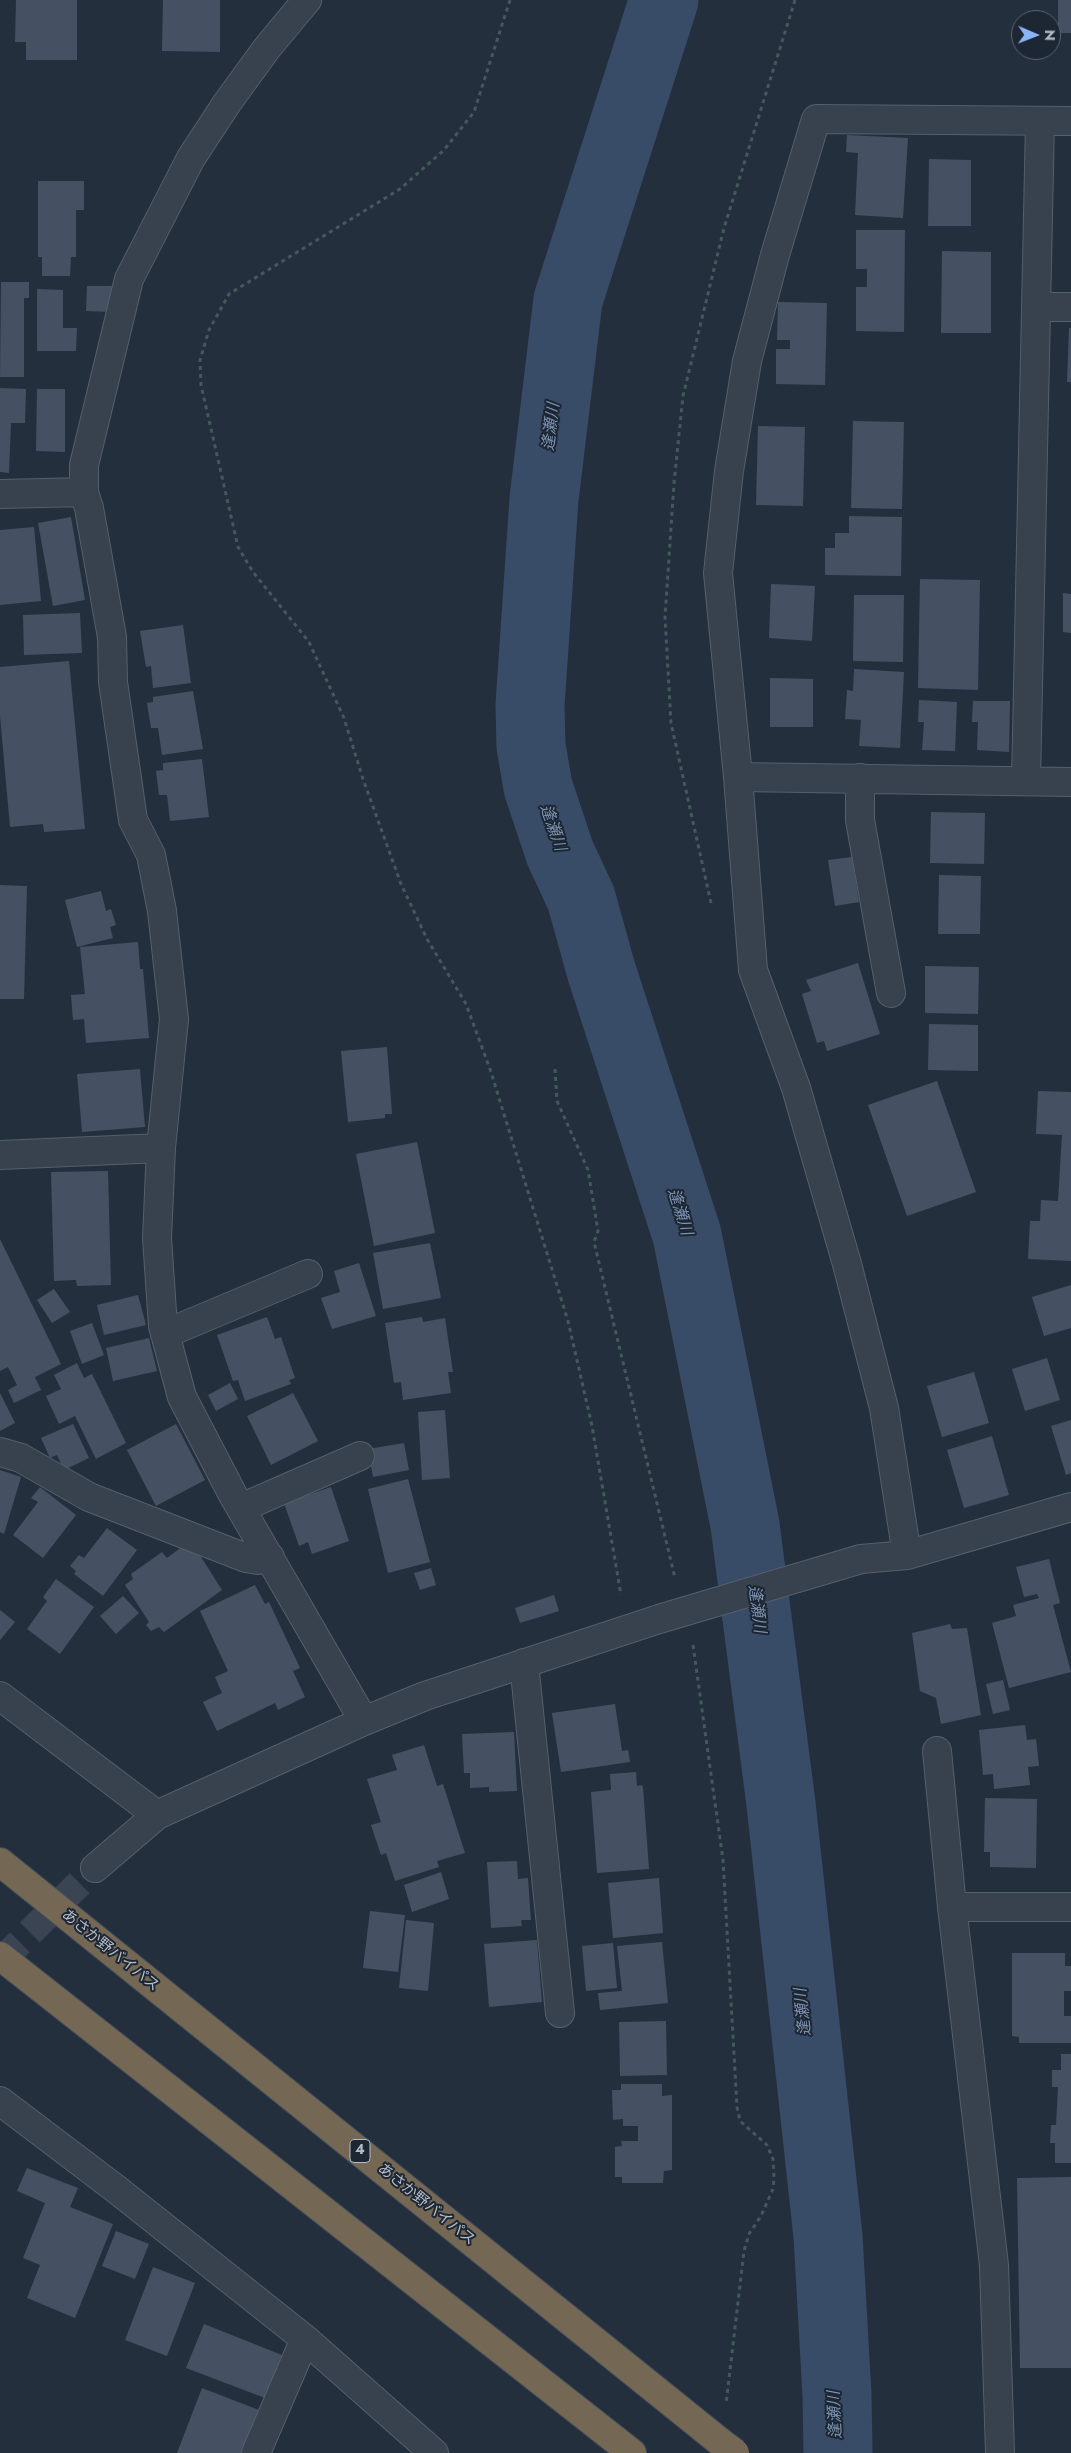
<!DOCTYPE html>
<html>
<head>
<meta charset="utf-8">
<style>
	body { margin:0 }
	#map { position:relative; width:1071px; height:2453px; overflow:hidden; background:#242f3e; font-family:Jost,sans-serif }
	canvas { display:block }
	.north { position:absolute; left:1011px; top:10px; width:50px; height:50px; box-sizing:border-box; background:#1d2633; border:1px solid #59626f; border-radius:50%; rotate:91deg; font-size:14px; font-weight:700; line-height:20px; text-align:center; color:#b4bcc9 }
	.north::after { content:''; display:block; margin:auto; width:18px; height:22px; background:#8ab4f8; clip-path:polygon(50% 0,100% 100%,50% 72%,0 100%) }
</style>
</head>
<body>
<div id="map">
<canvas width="1071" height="2453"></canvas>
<div class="north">N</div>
</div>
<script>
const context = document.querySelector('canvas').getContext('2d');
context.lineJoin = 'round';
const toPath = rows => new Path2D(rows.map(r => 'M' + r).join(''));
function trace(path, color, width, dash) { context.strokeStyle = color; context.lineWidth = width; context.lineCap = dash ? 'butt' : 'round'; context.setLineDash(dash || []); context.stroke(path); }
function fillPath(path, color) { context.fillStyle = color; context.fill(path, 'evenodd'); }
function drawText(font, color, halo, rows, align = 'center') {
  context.font = font + ' Jost,"Noto Sans JP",sans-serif'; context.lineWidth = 4; context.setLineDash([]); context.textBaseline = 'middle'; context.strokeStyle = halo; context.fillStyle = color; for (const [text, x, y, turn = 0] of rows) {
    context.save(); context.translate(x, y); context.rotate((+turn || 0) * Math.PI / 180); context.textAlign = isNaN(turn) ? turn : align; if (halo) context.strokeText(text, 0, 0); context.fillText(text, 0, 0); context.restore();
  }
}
trace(toPath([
	[664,0,568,300,544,499,530,705,531,746,538,787,560,853,581,898,601,970,687,1235,745,1525,781,1804,828,2236,837,2395,838,2453]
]), '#394c67', 69);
fillPath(toPath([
	[16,0,77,0,77,60,26,60,26,42,15,42],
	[163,0,220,0,220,52,162,51],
	[1058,0,1071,0,1071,33,1058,33],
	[847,135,908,138,903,218,855,215,858,153,846,152],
	[929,159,971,160,971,226,928,226],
	[38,181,84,181,84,210,76,210,76,257,71,257,70,276,42,276,42,257,38,257],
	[856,230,905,230,904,332,856,331,856,287,867,287,867,269,856,269],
	[942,251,991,252,991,333,941,333],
	[1,282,29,282,29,298,24,298,24,377,0,377],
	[87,286,113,286,112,312,86,311],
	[37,289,63,290,63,328,77,328,76,351,37,351],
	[778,302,827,303,825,385,776,384,776,349,790,349,790,340,777,340],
	[1069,328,1071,328,1071,382,1067,382],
	[0,388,26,389,25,423,11,423,9,473,0,472],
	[37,389,65,389,65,452,36,451],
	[853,421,904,422,902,509,851,508],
	[758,426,805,427,803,506,756,505],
	[849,516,902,517,901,576,825,575,825,548,835,548,835,533,849,533],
	[71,517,85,600,53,606,38,523],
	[34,527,41,601,0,605,0,530],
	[920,579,980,580,978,690,918,688],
	[771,584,815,586,812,641,769,638],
	[1063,593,1071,594,1071,633,1063,632],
	[854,595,904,595,903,662,853,661],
	[80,613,82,653,24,655,23,615],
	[183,625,191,683,153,688,151,666,146,667,140,631],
	[69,661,85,829,44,832,43,824,10,827,0,716,0,667],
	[854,669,904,672,900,748,859,746,861,720,845,719,847,690,853,691],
	[770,678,813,679,813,727,770,727],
	[193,691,203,749,162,755,158,728,151,728,147,703,153,702,153,697],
	[919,700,957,702,955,751,922,750,924,722,918,722],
	[973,701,1010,701,1009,752,977,750,978,722,972,722],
	[202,759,209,817,170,821,167,795,159,795,156,771,163,770,163,763],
	[931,812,985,813,984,864,930,863],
	[852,857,859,902,835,906,828,860],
	[939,875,981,876,980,934,938,934],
	[0,885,27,886,24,999,0,999],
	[101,891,106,911,111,909,116,925,110,927,113,938,77,947,65,900],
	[138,942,140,969,143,969,149,1038,86,1043,84,1019,73,1020,71,995,85,994,80,947],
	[858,963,880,1034,827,1051,824,1041,817,1043,802,994,811,991,806,980],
	[925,966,979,967,978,1014,925,1013],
	[929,1024,978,1025,978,1071,928,1070],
	[387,1047,392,1114,385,1114,385,1118,348,1122,341,1051],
	[140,1069,145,1127,82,1132,77,1074],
	[937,1081,976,1192,907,1216,868,1105],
	[1038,1091,1071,1092,1071,1261,1028,1259,1030,1221,1040,1221,1041,1200,1058,1201,1062,1135,1036,1134],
	[417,1142,435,1233,374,1246,356,1154],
	[108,1171,111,1285,77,1286,76,1280,54,1281,51,1172],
	[0,1239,61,1364,35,1377,41,1390,14,1403,8,1390,17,1385,8,1367,0,1371],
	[430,1243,441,1298,383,1309,373,1253],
	[359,1263,376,1316,332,1329,321,1298,340,1292,334,1271],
	[1071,1285,1071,1328,1044,1336,1032,1297],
	[54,1289,70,1312,52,1323,37,1300],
	[138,1295,146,1325,104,1335,97,1305],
	[267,1317,275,1339,281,1337,295,1378,289,1380,291,1384,245,1401,238,1380,233,1381,217,1335],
	[422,1317,423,1322,445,1318,453,1372,448,1372,451,1393,403,1400,401,1382,394,1383,385,1323],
	[92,1323,104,1355,82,1364,70,1331],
	[149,1338,157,1371,113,1381,106,1348],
	[1047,1358,1060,1400,1025,1411,1012,1369],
	[77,1363,84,1378,92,1374,126,1443,96,1459,75,1416,59,1424,46,1396,61,1389,54,1375],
	[974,1372,989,1423,942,1437,927,1386],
	[230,1383,238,1399,216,1411,208,1395],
	[0,1393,15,1423,0,1431],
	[293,1393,318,1441,271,1465,247,1416],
	[445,1410,450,1478,422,1480,418,1412],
	[1071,1420,1071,1473,1066,1475,1051,1426],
	[73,1424,89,1458,64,1470,57,1455,50,1458,41,1438],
	[176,1424,205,1480,156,1506,127,1450],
	[992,1436,1009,1495,964,1508,947,1450],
	[404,1443,409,1470,373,1477,368,1449],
	[0,1470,21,1477,4,1534,0,1532],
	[408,1479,430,1562,388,1573,368,1489],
	[40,1487,76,1515,43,1558,13,1535,38,1502,31,1498],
	[331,1487,349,1541,312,1554,308,1542,299,1546,284,1503],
	[107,1528,137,1550,103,1596,74,1574,76,1571,70,1566,79,1555,84,1558],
	[183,1546,196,1549,222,1590,164,1632,159,1627,151,1631,146,1625,149,1622,125,1585,133,1579,131,1574,162,1552,167,1558],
	[1049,1559,1060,1603,1053,1605,1071,1672,1009,1688,992,1623,1016,1616,1013,1605,1039,1598,1037,1594,1024,1597,1016,1567],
	[431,1568,436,1585,420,1590,414,1573],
	[56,1579,94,1607,60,1654,27,1629,47,1601,43,1597],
	[255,1585,265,1604,269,1602,300,1668,293,1671,305,1697,278,1710,275,1703,217,1731,203,1702,222,1693,215,1677,228,1671,200,1611],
	[554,1595,559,1611,520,1623,515,1608],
	[123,1596,139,1613,116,1634,100,1616],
	[0,1610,15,1622,0,1640],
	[950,1624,952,1629,967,1628,981,1715,941,1724,936,1698,920,1691,912,1633],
	[1003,1680,1010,1710,993,1714,986,1684],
	[615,1704,622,1751,628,1750,630,1762,561,1772,552,1713],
	[1025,1725,1027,1740,1036,1739,1039,1766,1028,1767,1030,1785,994,1789,993,1774,983,1775,979,1730],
	[514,1732,517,1791,489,1792,489,1787,470,1788,470,1773,464,1773,462,1734],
	[424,1745,437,1786,443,1784,465,1853,437,1861,439,1867,395,1881,386,1853,381,1855,371,1825,381,1822,367,1779,397,1770,392,1755],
	[636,1772,637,1786,642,1785,643,1787,649,1869,597,1873,591,1792,611,1790,610,1774],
	[985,1798,1037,1799,1036,1868,990,1867,990,1852,984,1852],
	[517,1861,518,1879,528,1878,531,1920,521,1920,522,1926,491,1928,487,1862],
	[441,1872,449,1899,412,1912,404,1885],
	[659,1878,663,1933,613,1938,608,1883],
	[370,1911,405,1915,398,1972,363,1968],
	[406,1920,434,1923,428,1991,399,1988],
	[537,1940,542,2002,489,2007,484,1944],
	[662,1942,668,2003,600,2010,598,1993,622,1991,617,1946],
	[613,1943,617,1988,586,1991,582,1946],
	[1012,1953,1065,1953,1065,1966,1071,1966,1071,1991,1064,1991,1064,2016,1071,2016,1071,2043,1019,2043,1019,2037,1012,2036],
	[666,2021,667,2075,620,2076,619,2022],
	[1061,2054,1071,2054,1071,2163,1055,2163,1055,2143,1050,2143,1051,2125,1056,2125,1058,2087,1052,2087,1052,2070,1061,2070],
	[621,2084,662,2084,662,2096,672,2095,672,2170,664,2171,663,2183,622,2183,622,2177,615,2177,615,2147,622,2146,621,2141,638,2141,638,2126,623,2126,623,2119,613,2120,612,2090,621,2090],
	[27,2168,78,2188,70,2207,113,2224,75,2318,27,2298,40,2265,23,2258,45,2203,17,2191],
	[1071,2177,1071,2368,1020,2368,1017,2178],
	[116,2231,149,2244,135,2279,102,2266],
	[153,2267,195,2283,167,2356,125,2340],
	[204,2324,282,2355,265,2398,186,2368],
	[202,2388,259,2410,243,2453,177,2453]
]), '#455162');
trace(toPath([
	[0,1962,95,1868]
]), '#3a4453', 28, [28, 14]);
const minor = toPath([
	[1071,121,816,119,775,255,747,361,729,471,718,573,738,777,1071,782],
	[1036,307,1071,307],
	[84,492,84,465,129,279,191,158,227,103,267,48,307,0],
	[0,494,84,492,89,508,112,637,113,682,133,820,151,855,162,911,174,1019,161,1148,157,1238,163,1326,182,1397,233,1495,364,1721],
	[738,777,753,970,796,1088,847,1264,884,1408,907,1555],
	[860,778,860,820,891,993],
	[1026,781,1040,121],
	[0,1155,161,1148],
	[165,1334,308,1274],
	[0,1452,21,1458,89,1497,246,1558,258,1560,270,1557],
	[241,1508,360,1456],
	[861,1559,907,1555,1071,1507],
	[524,1663,560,2013],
	[0,1696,157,1815],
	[937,1751,952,1907],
	[95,1868,157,1815,364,1721,425,1696,659,1619],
	[0,2101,116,2189,305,2339,434,2453],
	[256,2453,305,2339],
	[1000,2453,994,2265,952,1907,1071,1907]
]);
const highway = toPath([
	[0,1862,719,2441],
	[0,1956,632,2453]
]);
trace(minor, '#565f6c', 30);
trace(highway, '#434c59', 30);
trace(toPath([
	[510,0,474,112,444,150,400,189,229,294,209,330,200,360,201,385,238,547,253,572,309,642,344,718,363,779,401,884,427,939,466,1004,490,1069,568,1321,592,1426,621,1595],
	[711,903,671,723,665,617,674,483,683,396,724,228,795,0],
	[555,1069,557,1101,588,1170,598,1231,594,1242,675,1578],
	[693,1645,723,1860,737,2107,740,2121,767,2145,773,2159,774,2178,773,2189,761,2216,749,2234,744,2251,726,2404]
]), '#44595c', 3, [4, 4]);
trace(minor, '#38414e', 28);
trace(highway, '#746855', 28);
const minorBridge = toPath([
	[659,1619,861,1559]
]);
const highwayBridge = toPath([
	[719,2441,735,2453]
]);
trace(minorBridge, '#565f6c', 30, []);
trace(highwayBridge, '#434c59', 30, []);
trace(minorBridge, '#38414e', 28);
trace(highwayBridge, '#746855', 28);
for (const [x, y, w] of [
	[360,2151,20]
]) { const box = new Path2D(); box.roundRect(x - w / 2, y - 11.5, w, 23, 4); context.fillStyle = '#1d2633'; context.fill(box); trace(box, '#b4bcc9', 1); }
drawText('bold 14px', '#b4bcc9', null, [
	["4",360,2151]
]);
drawText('15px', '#b4bcc9', '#1d2633', [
	["あさか野バイパス",110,1951,39],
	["あさか野バイパス",426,2205,39]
]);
drawText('italic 16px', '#7c92b1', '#1d2633', [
	["逢瀬川",552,427,-83],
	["逢瀬川",552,828,71],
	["逢瀬川",679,1212,73],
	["逢瀬川",756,1609,83],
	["逢瀬川",804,2012,-96],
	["逢瀬川",836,2415,-93]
]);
</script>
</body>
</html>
